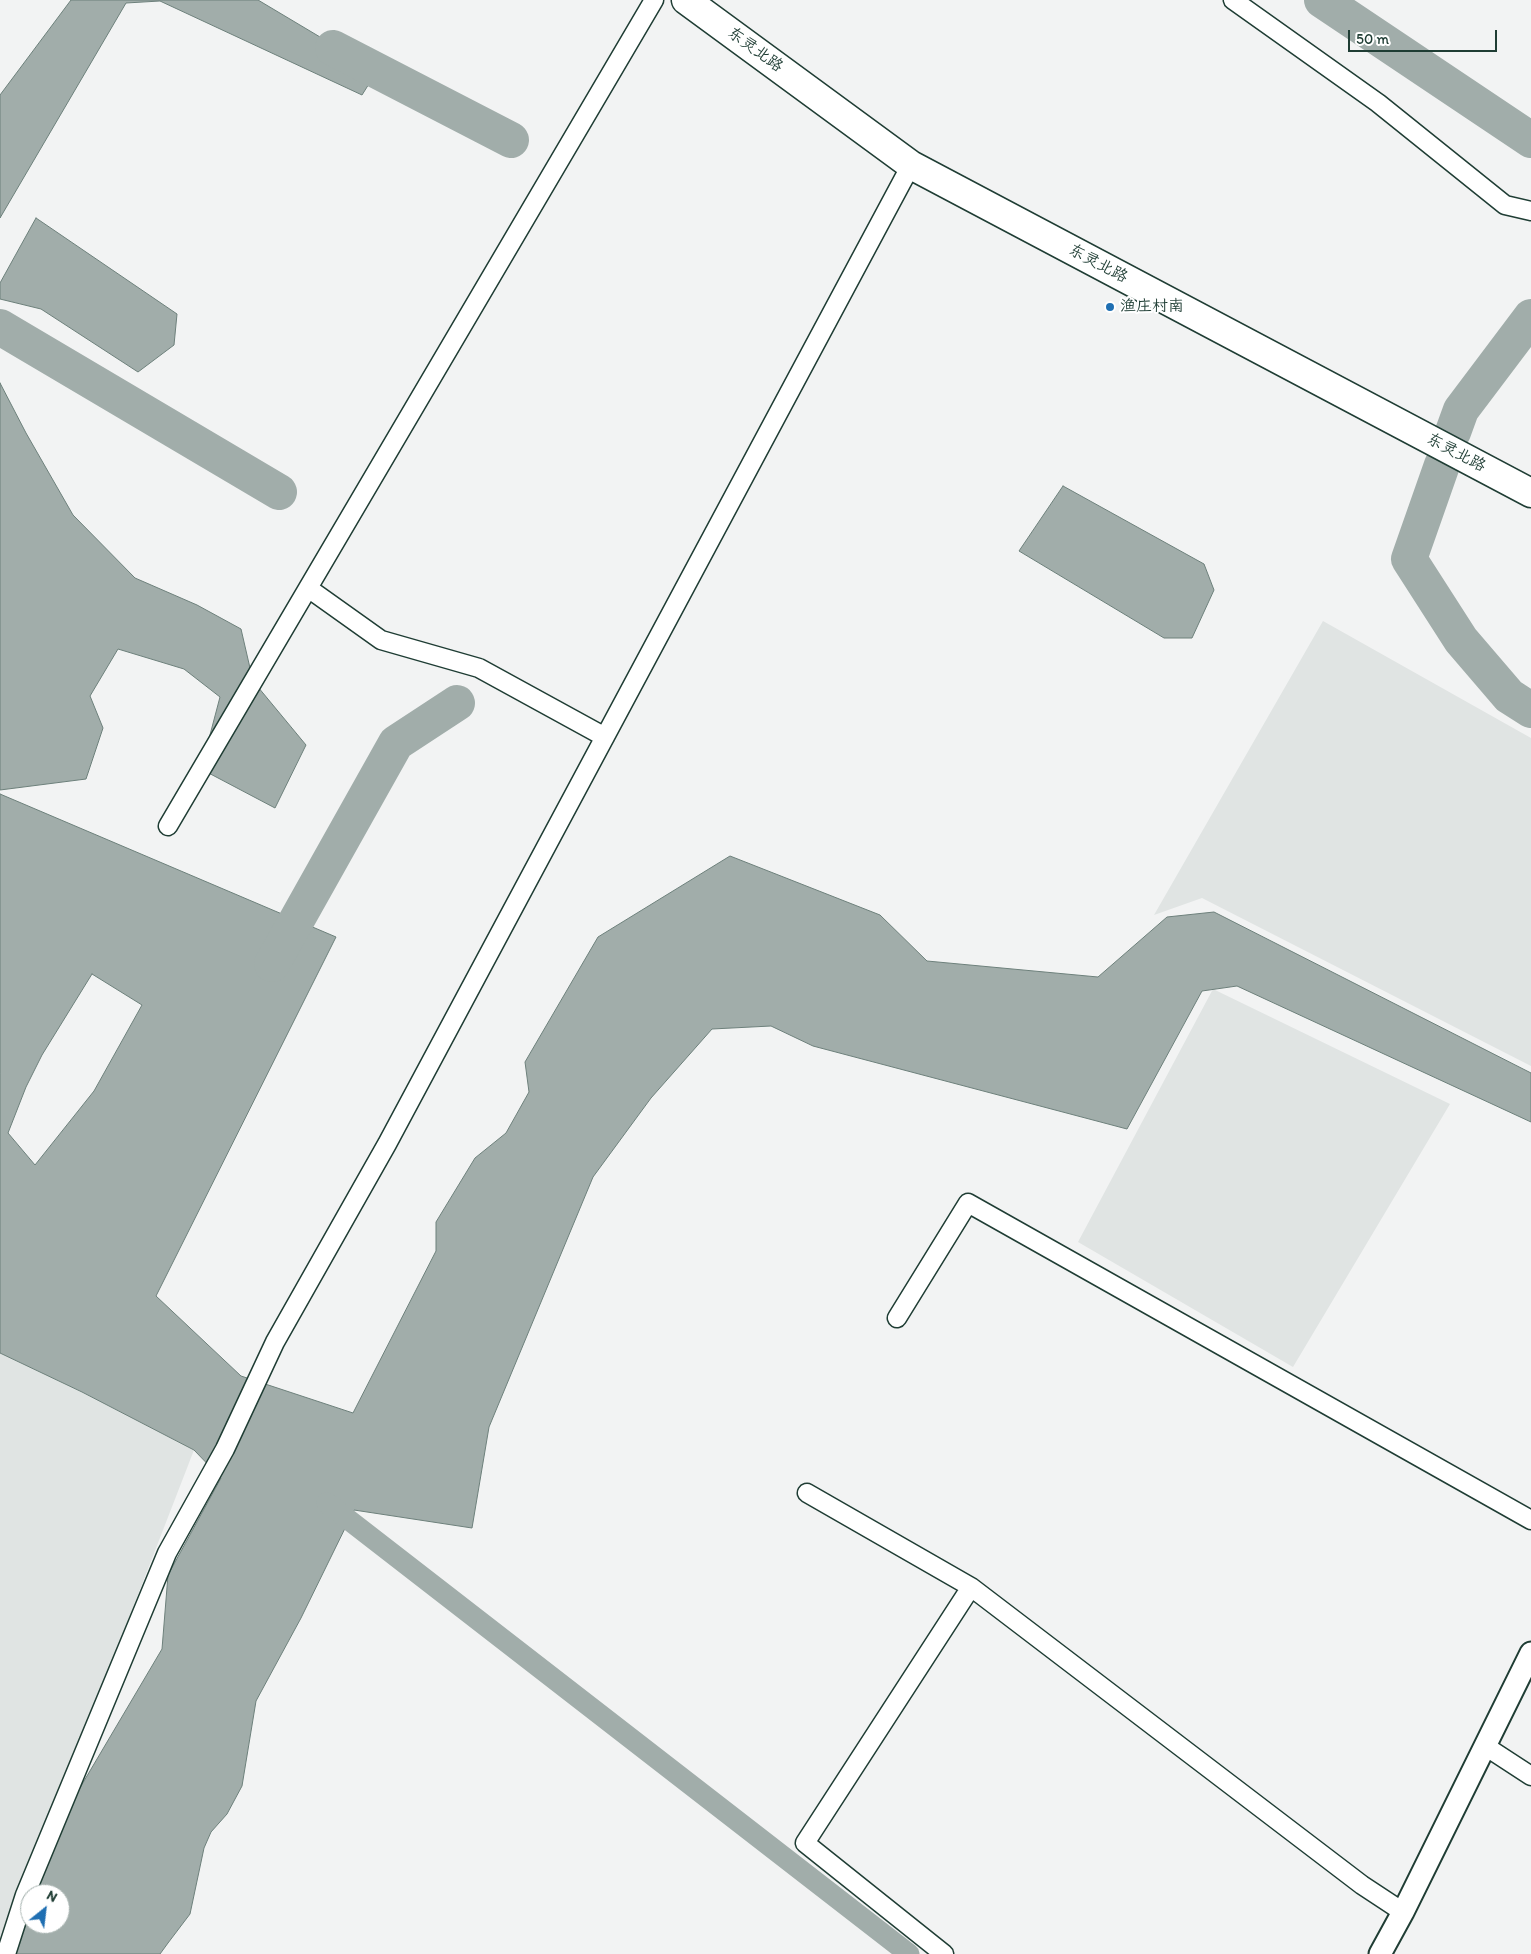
<!DOCTYPE html>
<html>
<head>
<meta charset="utf-8">
<style>
	body { margin:0 }
	#map { position:relative; width:1531px; height:1954px; overflow:hidden; background:#f2f3f3; font-family:Itim,sans-serif }
	canvas { display:block }
	.north { position:absolute; left:20px; top:1884px; width:50px; height:50px; box-sizing:border-box; background:#fff; border:1px solid #a5b1ae; border-radius:50%; rotate:29deg; font-size:14px; font-weight:700; line-height:20px; text-align:center; color:#1f3d34 }
	.north::after { content:''; display:block; margin:auto; width:18px; height:22px; background:#1f6fb2; clip-path:polygon(50% 0,100% 100%,50% 72%,0 100%) }
	.scale { position:absolute; left:1348px; top:30px; width:149px; height:22px; box-sizing:border-box; border:2px solid #1f3d34; border-top:0; padding-left:6px; font-size:15px; line-height:18px; white-space:nowrap; color:#1f3d34; -webkit-text-stroke:4px #fff; paint-order:stroke }
</style>
</head>
<body>
<div id="map">
<canvas width="1531" height="1954"></canvas>
<div class="north">N</div>
<div class="scale">50 m</div>
</div>
<script>
const context = document.querySelector('canvas').getContext('2d');
context.lineJoin = 'round';
function fillPath(path, color) { context.fillStyle = color; context.fill(path, 'evenodd'); }
const toPath = rows => new Path2D(rows.map(r => 'M' + r).join(''));
function trace(path, color, width, dash) { context.strokeStyle = color; context.lineWidth = width; context.lineCap = dash ? 'butt' : 'round'; context.setLineDash(dash || []); context.stroke(path); }
function drawText(font, color, halo, rows, align = 'center') {
  context.font = font + ' Itim,"LXGW WenKai TC",sans-serif'; context.lineWidth = 4; context.setLineDash([]); context.textBaseline = 'middle'; context.strokeStyle = halo; context.fillStyle = color; for (const [text, x, y, turn = 0] of rows) {
    context.save(); context.translate(x, y); context.rotate((+turn || 0) * Math.PI / 180); context.textAlign = isNaN(turn) ? turn : align; if (halo) context.strokeText(text, 0, 0); context.fillText(text, 0, 0); context.restore();
  }
}
fillPath(toPath([
	[1323,621,1531,738,1531,1066,1202,898,1154,915],
	[1213,989,1450,1104,1293,1367,1078,1242],
	[0,1353,82,1392,194,1450,0,1951]
]), '#e0e4e3');
const water = toPath([
	[71,0,258,0,377,71,362,95,160,1,126,3,0,218,0,95,71,0],
	[36,218,177,314,174,345,138,372,41,309,0,299,0,283,36,218],
	[0,383,26,433,73,515,135,578,197,605,241,629,253,681,306,745,275,808,201,769,220,697,184,669,118,649,90,696,103,728,86,779,0,790,0,383],
	[1063,486,1204,564,1214,590,1192,638,1164,638,1019,551,1063,486],
	[0,794,336,937,156,1296,241,1376,353,1413,436,1251,436,1222,475,1158,506,1133,529,1092,525,1062,598,937,730,856,880,915,927,961,1098,977,1167,917,1214,912,1531,1073,1531,1122,1237,986,1202,991,1127,1129,813,1046,771,1026,712,1029,651,1098,593,1177,489,1427,472,1528,354,1510,301,1618,256,1701,242,1786,227,1814,211,1832,204,1848,190,1914,168,1943,160,1954,9,1954,30,1903,30,1924,60,1924,60,1894,34,1894,71,1803,162,1649,168,1575,221,1478,194,1450,82,1392,0,1353,0,794],
	[92,974,142,1005,94,1091,35,1165,8,1133,26,1087,42,1055,92,974]
]);
fillPath(water, '#a1adaa');
trace(water, '#6d807b', 1);
trace(toPath([
	[327,1503,909,1954]
]), '#a1adaa', 21);
trace(toPath([
	[1322,0,1531,140],
	[333,48,511,140],
	[0,327,279,492],
	[1453,432,1461,410,1531,317],
	[1442,465,1409,559,1461,640,1509,696,1531,710],
	[272,964,396,743,457,703]
]), '#a1adaa', 36);
const minor = toPath([
	[1233,0,1378,103,1505,205,1531,211],
	[308,588,381,640,479,668,605,737],
	[168,826,654,0],
	[897,1318,968,1203,1531,1520],
	[807,1493,971,1587,1362,1885,1403,1912],
	[1485,1746,1531,1776],
	[6,1954,25,1895,167,1553,225,1449,275,1342,387,1144,911,165],
	[944,1954,805,1843,971,1587]
]);
const tertiary = toPath([
	[1380,1954,1403,1912,1531,1653]
]);
const primary = toPath([
	[686,0,911,165,1531,493]
]);
trace(minor, '#1f3d34', 21);
trace(tertiary, '#1f3d34', 25);
trace(primary, '#1f3d34', 31);
trace(minor, '#fff', 18);
trace(tertiary, '#fff', 21);
trace(primary, '#fff', 28);
for (const [x, y, r, color] of [
	[1110,307,5,"#1f6fb2"]
]) { const dot = new Path2D(); dot.arc(x, y, r, 0, 2 * Math.PI); context.fillStyle = color; context.fill(dot); trace(dot, '#fff', 2); }
drawText('16px', '#1f3d34', '#fff', [
	["东灵北路",755,50,36],
	["东灵北路",1098,264,28],
	["东灵北路",1456,453,28]
]);
drawText('16px', '#1f3d34', '#fff', [
	["渔庄村南",1120,307]
], 'left');
</script>
</body>
</html>
